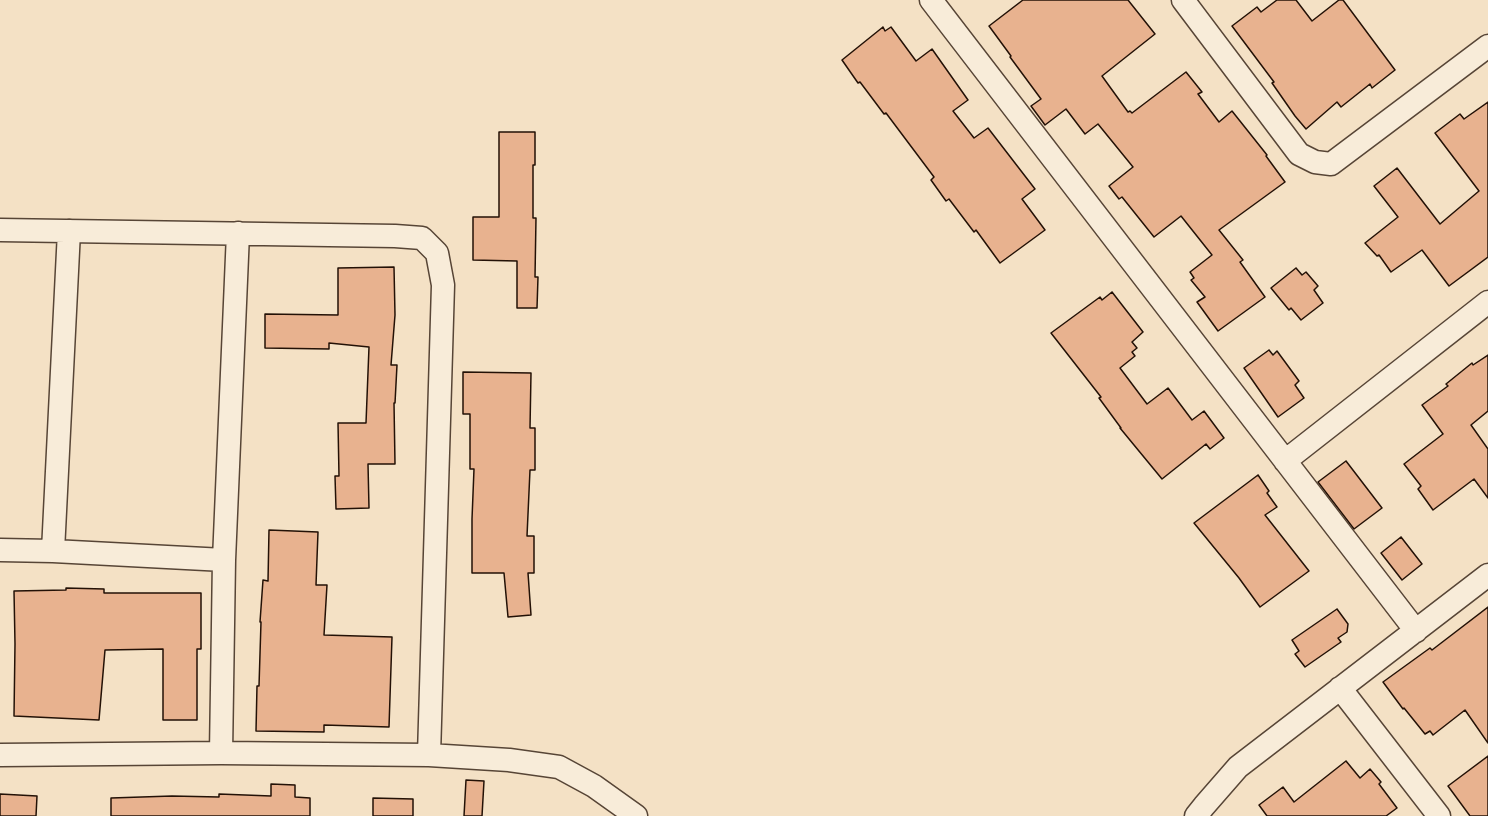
<!DOCTYPE html>
<html>
<head>
<meta charset="utf-8">
<style>
	body { margin:0 }
	canvas { display:block; background:#f4e1c5 }
</style>
</head>
<body>
<canvas width="1488" height="816"></canvas>
<script>
const context = document.querySelector('canvas').getContext('2d');
context.lineJoin = 'round';
function fillPath(path, color) { context.fillStyle = color; context.fill(path, 'evenodd'); }
const toPath = rows => new Path2D(rows.map(r => 'M' + r).join(''));
function trace(path, color, width, dash) { context.strokeStyle = color; context.lineWidth = width; context.lineCap = dash ? 'butt' : 'round'; context.setLineDash(dash || []); context.stroke(path); }
const building = toPath([
	[1023,0,1128,0,1155,34,1102,76,1128,112,1130,111,1132,113,1186,72,1202,92,1198,94,1219,122,1232,111,1267,155,1266,156,1285,182,1219,230,1243,260,1240,262,1265,297,1218,331,1197,302,1205,297,1191,280,1194,278,1190,272,1212,255,1181,216,1154,237,1122,197,1119,199,1109,186,1133,167,1098,124,1085,134,1066,109,1045,125,1031,106,1041,99,1010,57,1011,56,989,26,1023,0],
	[1277,0,1296,0,1312,21,1339,0,1343,0,1395,70,1372,88,1370,84,1341,107,1337,102,1306,129,1295,116,1272,83,1274,82,1232,26,1257,7,1261,12,1277,0],
	[883,27,885,31,891,27,916,61,932,49,968,100,953,111,974,138,988,128,1035,189,1022,199,1045,230,1000,263,976,230,974,232,949,199,946,201,931,180,934,177,886,113,884,114,860,82,858,83,842,60,883,27],
	[1488,102,1488,257,1449,286,1422,250,1391,272,1379,255,1377,256,1365,243,1398,217,1374,186,1397,168,1440,224,1479,191,1435,133,1460,114,1464,119,1488,102],
	[499,132,535,132,535,165,533,165,533,218,536,218,535,277,538,277,537,308,517,308,517,261,473,260,473,217,499,217,499,132],
	[394,267,395,315,391,365,397,365,395,403,394,403,395,464,368,464,369,508,336,509,335,476,339,476,338,423,366,423,369,347,329,343,329,349,265,348,265,314,338,315,338,268,394,267],
	[1296,268,1302,275,1306,272,1318,286,1314,290,1323,303,1301,320,1291,308,1289,310,1271,288,1296,268],
	[1112,292,1143,332,1132,342,1137,348,1132,352,1135,356,1120,368,1147,404,1168,388,1192,420,1204,411,1224,438,1210,449,1206,444,1162,479,1120,428,1121,428,1099,398,1101,397,1051,333,1100,297,1102,300,1112,292],
	[1269,350,1273,355,1277,351,1299,381,1295,385,1304,398,1278,417,1244,368,1269,350],
	[1488,355,1488,411,1471,425,1488,449,1488,498,1474,479,1433,510,1418,489,1421,486,1404,464,1443,434,1422,405,1448,386,1446,384,1472,363,1473,365,1488,355],
	[463,372,531,373,530,428,535,428,535,470,530,470,527,536,534,536,534,573,528,573,531,615,508,617,504,573,472,573,472,519,474,469,470,469,470,414,463,414,463,372],
	[1346,461,1382,508,1354,529,1318,482,1346,461],
	[1258,475,1269,491,1267,493,1277,507,1265,515,1309,571,1260,607,1239,578,1194,523,1258,475],
	[269,530,318,532,316,585,327,585,324,635,392,637,389,727,324,725,324,732,256,731,257,686,259,686,261,622,260,622,263,580,268,581,269,530],
	[1401,537,1422,564,1402,580,1381,553,1401,537],
	[66,588,104,589,104,593,201,593,201,649,197,649,197,720,163,720,163,649,105,650,99,720,14,716,15,644,14,591,66,590,66,588],
	[1488,607,1488,743,1465,710,1433,735,1430,731,1425,734,1404,708,1403,709,1383,682,1430,648,1432,650,1488,607],
	[1337,609,1348,624,1347,632,1338,638,1341,642,1305,667,1295,654,1299,651,1292,640,1337,609],
	[1488,756,1488,816,1470,816,1448,786,1488,756],
	[1346,761,1360,778,1370,769,1381,782,1379,784,1397,808,1386,816,1267,816,1259,805,1283,787,1294,802,1346,761],
	[466,780,484,781,482,816,464,816,466,780],
	[271,784,295,785,295,797,310,798,310,816,111,816,111,798,172,796,219,797,219,794,271,796,271,784],
	[0,794,37,796,36,816,0,816,0,794],
	[373,798,413,799,413,816,373,816,373,798]
]);
fillPath(building, '#e8b28f');
trace(building, '#231106', 1.5);
const minor = toPath([
	[931,0,1416,631],
	[1183,0,1299,154,1315,162,1331,164,1488,46],
	[0,230,395,236,422,238,437,253,443,285,429,755],
	[1285,461,1488,302],
	[0,550,53,551,224,560],
	[53,551,69,231],
	[1340,688,1439,816],
	[221,753,224,560,238,233],
	[0,755,221,753,429,755,509,760,559,767,594,786,636,816],
	[1196,816,1204,806,1238,767,1488,575]
]);
trace(minor, '#574536', 25);
trace(minor, '#f8ecd9', 22);
</script>
</body>
</html>
